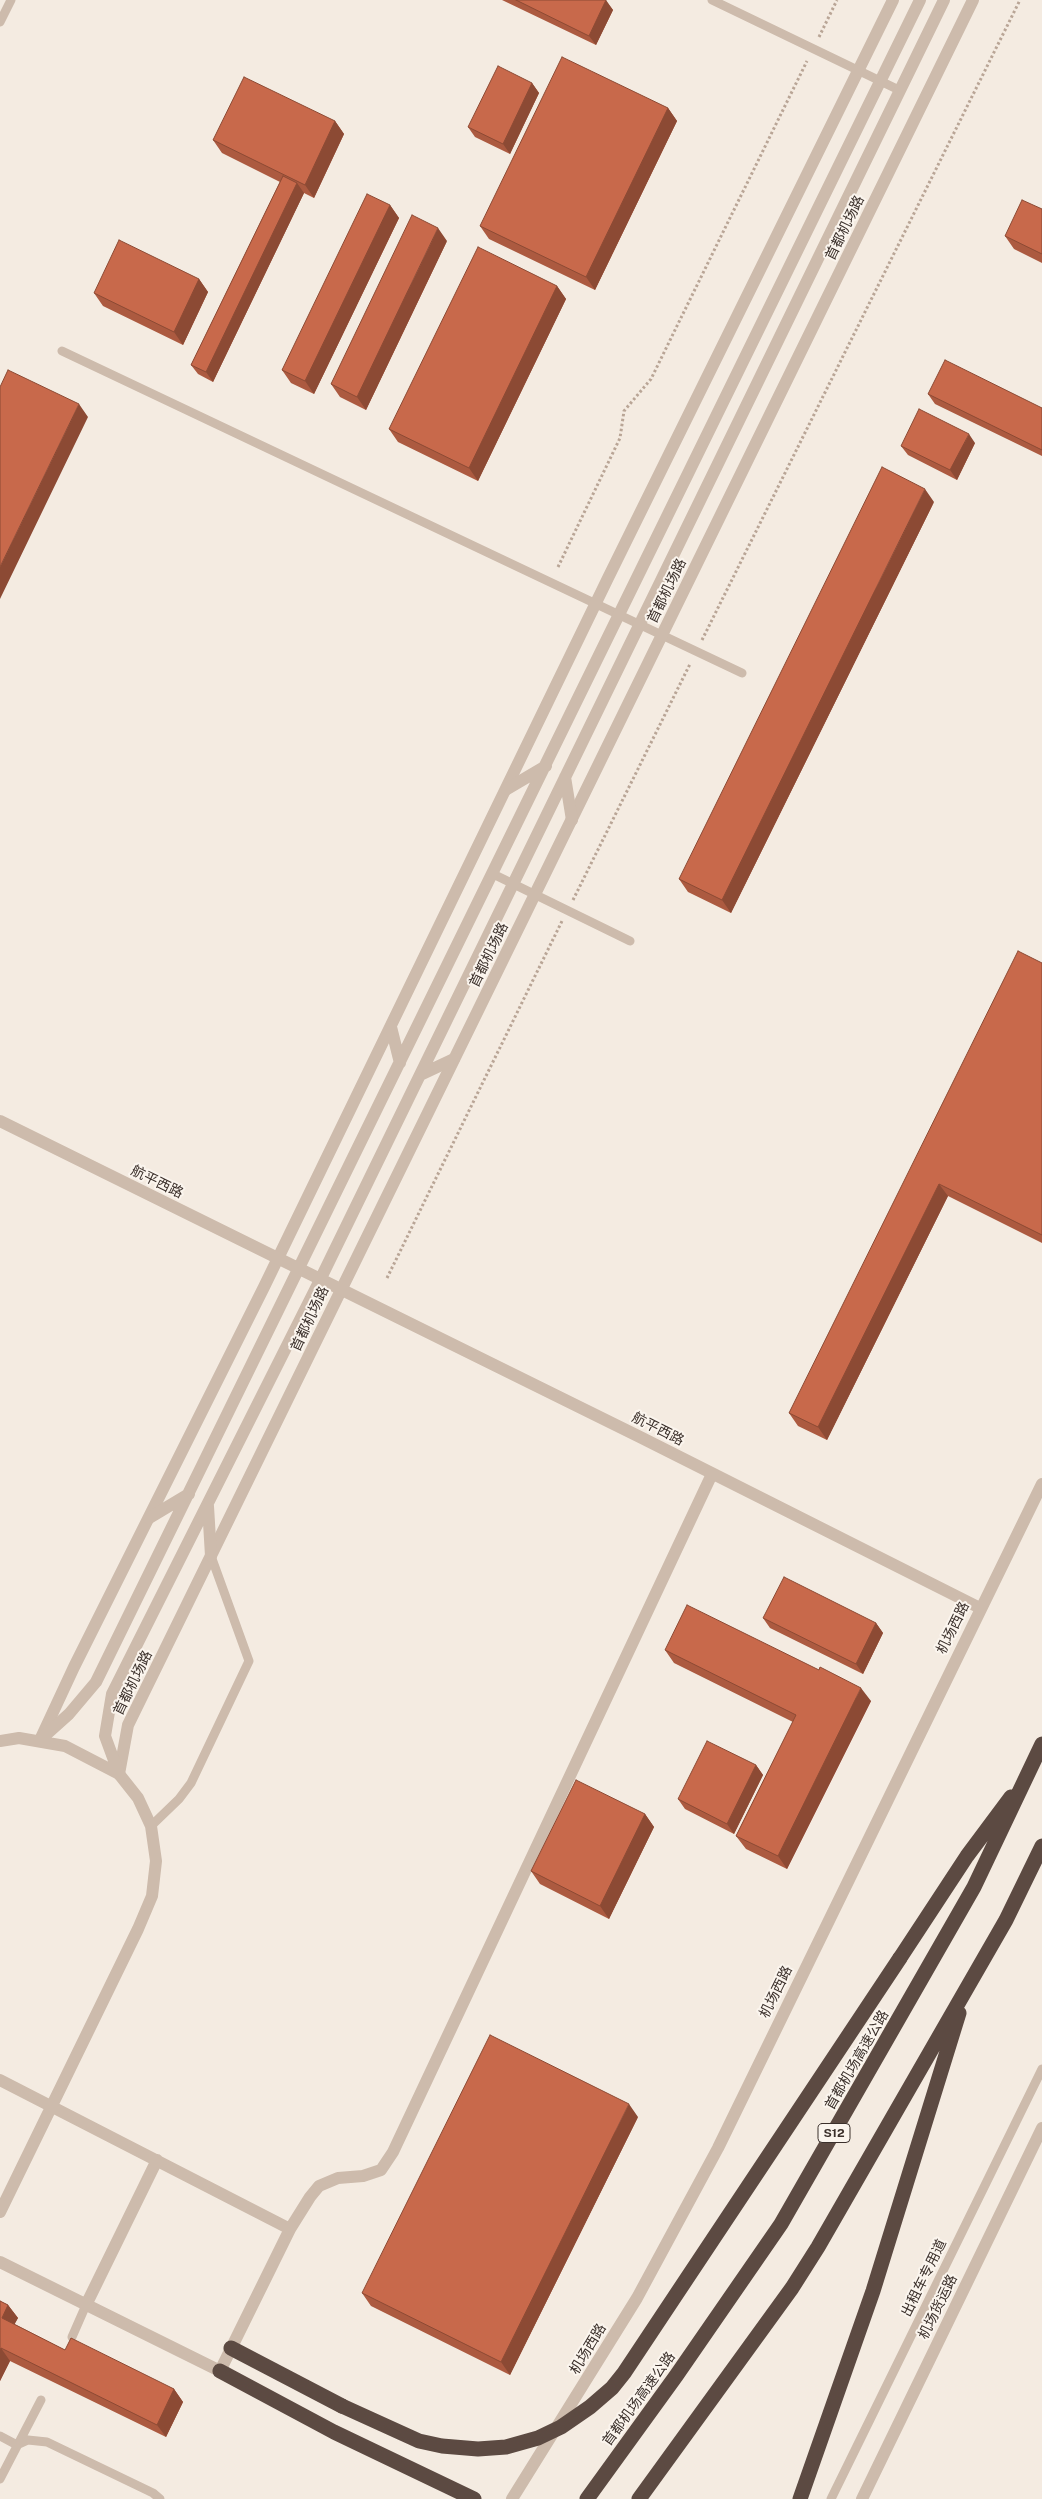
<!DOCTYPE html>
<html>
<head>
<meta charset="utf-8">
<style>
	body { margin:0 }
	canvas { display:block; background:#f4ebe1 }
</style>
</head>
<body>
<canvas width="1042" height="2499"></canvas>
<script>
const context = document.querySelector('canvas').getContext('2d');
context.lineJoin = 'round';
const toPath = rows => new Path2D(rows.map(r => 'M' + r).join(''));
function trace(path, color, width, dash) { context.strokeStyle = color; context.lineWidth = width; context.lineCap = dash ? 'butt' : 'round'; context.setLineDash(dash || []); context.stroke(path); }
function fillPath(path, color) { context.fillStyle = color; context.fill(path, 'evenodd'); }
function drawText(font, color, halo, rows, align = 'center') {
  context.font = font + ' "Public Sans","Noto Sans SC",sans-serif'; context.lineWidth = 4; context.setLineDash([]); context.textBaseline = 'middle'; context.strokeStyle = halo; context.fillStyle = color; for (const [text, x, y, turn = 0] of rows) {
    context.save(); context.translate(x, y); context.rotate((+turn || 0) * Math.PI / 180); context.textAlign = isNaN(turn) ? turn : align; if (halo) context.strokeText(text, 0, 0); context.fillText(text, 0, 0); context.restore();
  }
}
trace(toPath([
	[819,37,837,0],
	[558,567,620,438,624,411,651,379,807,61],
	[702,640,1020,0],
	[573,900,690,664],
	[387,1278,562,921]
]), '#b9a596', 3, [2.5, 2.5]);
trace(toPath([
	[712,0,899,90],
	[0,22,11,0],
	[62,351,742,673],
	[493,874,630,941],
	[151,1826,179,1799,191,1783,249,1661,211,1556],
	[72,2337,86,2305],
	[0,2436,17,2445,28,2440,47,2442,153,2493,160,2499],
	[0,2479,41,2400],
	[831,2499,1042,2069]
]), '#cdbbac', 9);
trace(toPath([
	[40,1740,74,1667,264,1287,608,578,893,0],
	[119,1774,128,1725,973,0]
]), '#cdbbac', 12);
trace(toPath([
	[565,777,572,820],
	[507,789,546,766],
	[391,1027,400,1063],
	[420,1075,454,1059],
	[0,1121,640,1437,980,1608],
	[208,1506,211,1556],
	[149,1518,189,1494],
	[40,1740,69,1714,96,1682,920,0],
	[0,1741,19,1738,65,1746,119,1774,138,1798,151,1826,156,1861,152,1896,138,1929,0,2212],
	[119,1774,105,1736,112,1694,320,1280,944,0],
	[0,2080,290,2229],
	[0,2262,220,2371,290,2229,310,2197,319,2186,338,2178,363,2176,381,2170,393,2152,712,1474],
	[86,2305,157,2160],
	[512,2499,637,2298,718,2148,1042,1484],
	[862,2499,1042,2128]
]), '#cdbbac', 12);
trace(toPath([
	[900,1958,967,1856,1011,1797],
	[231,2348,342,2406],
	[220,2371,334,2432,474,2499],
	[587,2499,676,2376,781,2224,974,1887,1042,1744],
	[639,2499,792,2288,818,2247,1006,1920,1042,1846],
	[800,2499,873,2291,959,2013]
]), '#5c4a42', 15);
trace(toPath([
	[342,2406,419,2441,442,2446,478,2449,506,2447,538,2438,561,2427,590,2407,612,2388,624,2373,900,1958]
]), '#5c4a42', 15);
fillPath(toPath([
	[502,0,605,0,613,10,596,45],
	[532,83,539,93,510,154,475,137,468,127],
	[668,108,677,121,595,290,489,239,480,226],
	[335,121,344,134,314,198,304,193,213,382,198,374,191,365,280,182,222,153,213,140],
	[390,205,399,218,314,394,291,383,282,370],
	[1042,209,1042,263,1014,249,1005,236],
	[447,241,366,410,340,397,331,384],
	[199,279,208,292,183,345,103,306,94,293],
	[557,286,566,299,478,481,398,442,389,429],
	[928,394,1042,408,1042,456,935,404],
	[975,443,957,480,908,455,901,446],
	[934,502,731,913,688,892,679,879],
	[1042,963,1042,1243,948,1196,827,1440,798,1426,789,1413],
	[763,1618,876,1623,883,1633,863,1674,770,1628],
	[665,1650,871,1701,787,1869,746,1849,736,1836,793,1722,674,1663],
	[756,1765,763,1775,734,1834,685,1809,678,1799],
	[645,1814,654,1827,609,1919,540,1884,531,1871],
	[638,2117,510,2375,371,2306,362,2293],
	[0,2301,8,2305,18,2318,14,2324,65,2350,174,2389,183,2402,166,2437,10,2361,0,2381]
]), '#ac5a40');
fillPath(toPath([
	[606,0,613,10,596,45,589,36],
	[532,83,539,93,510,154,503,144],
	[668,108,677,121,595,290,586,277],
	[335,121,344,134,314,198,305,185],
	[297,183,304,193,213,382,206,372],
	[390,205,399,218,314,394,305,381],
	[438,228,447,241,366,410,357,397],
	[199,279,208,292,183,345,174,332],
	[557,286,566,299,478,481,469,468],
	[79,404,88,417,0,599,0,567],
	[969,434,975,443,957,480,950,470],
	[925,489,934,502,731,913,722,900],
	[939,1184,948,1196,827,1440,818,1427],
	[876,1623,883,1633,863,1674,856,1664],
	[861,1688,871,1701,787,1869,778,1856],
	[756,1765,763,1775,734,1834,727,1824],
	[645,1814,654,1827,609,1919,600,1906],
	[629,2104,638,2117,510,2375,501,2362],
	[8,2305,18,2318,11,2331,2,2318],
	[1,2348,10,2361,0,2381,0,2350],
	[174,2389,183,2402,166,2437,157,2425]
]), '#8c4a34');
const building = toPath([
	[516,0,606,0,589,36,516,0],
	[562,57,668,108,586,277,480,226,562,57],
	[498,66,532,83,503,144,468,127,498,66],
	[244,77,335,121,305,185,213,140,244,77],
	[283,176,297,183,206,372,191,365,283,176],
	[367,194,390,205,305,381,282,370,367,194],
	[1022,200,1042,209,1042,254,1005,236,1022,200],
	[412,215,438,228,357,397,331,384,412,215],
	[119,240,199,279,174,332,94,293,119,240],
	[478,247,557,286,469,468,389,429,478,247],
	[945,360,1042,408,1042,450,928,394,945,360],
	[8,370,79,404,0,567,0,387,8,370],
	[919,409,969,434,950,470,901,446,919,409],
	[882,467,925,489,722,900,679,879,882,467],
	[1018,951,1042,963,1042,1235,939,1184,818,1427,789,1413,1018,951],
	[784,1577,876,1623,856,1664,763,1618,784,1577],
	[687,1605,819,1670,820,1667,861,1688,778,1856,736,1836,796,1715,665,1650,687,1605],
	[707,1741,756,1765,727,1824,678,1799,707,1741],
	[576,1780,645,1814,600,1906,531,1871,576,1780],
	[490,2035,629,2104,501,2362,362,2293,490,2035],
	[0,2301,8,2305,2,2318,65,2350,71,2338,174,2389,157,2425,1,2348,0,2350,0,2301]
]);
fillPath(building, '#c8694b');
trace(building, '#8c4a34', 1);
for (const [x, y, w] of [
	[834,2133,32]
]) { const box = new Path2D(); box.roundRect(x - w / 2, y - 9.5, w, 19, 4); context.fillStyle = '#fbf5ee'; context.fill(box); trace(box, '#3b302b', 1); }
drawText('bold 12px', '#3b302b', null, [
	["S12",834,2133]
]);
drawText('14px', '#3b302b', '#fbf5ee', [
	["首都机场路",845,228,-64],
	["首都机场路",667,591,-64],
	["首都机场路",489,955,-64],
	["航平西路",157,1182,26],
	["首都机场路",310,1319,-65],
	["航平西路",658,1429,27],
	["机场西路",953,1628,-64],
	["首都机场路",133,1683,-64],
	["机场西路",776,1992,-64],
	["首都机场高速公路",857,2060,-60],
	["出租车专用道",924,2278,-64],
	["机场货运路",938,2307,-64],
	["机场西路",588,2349,-59],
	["首都机场高速公路",639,2399,-54]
]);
</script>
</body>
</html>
